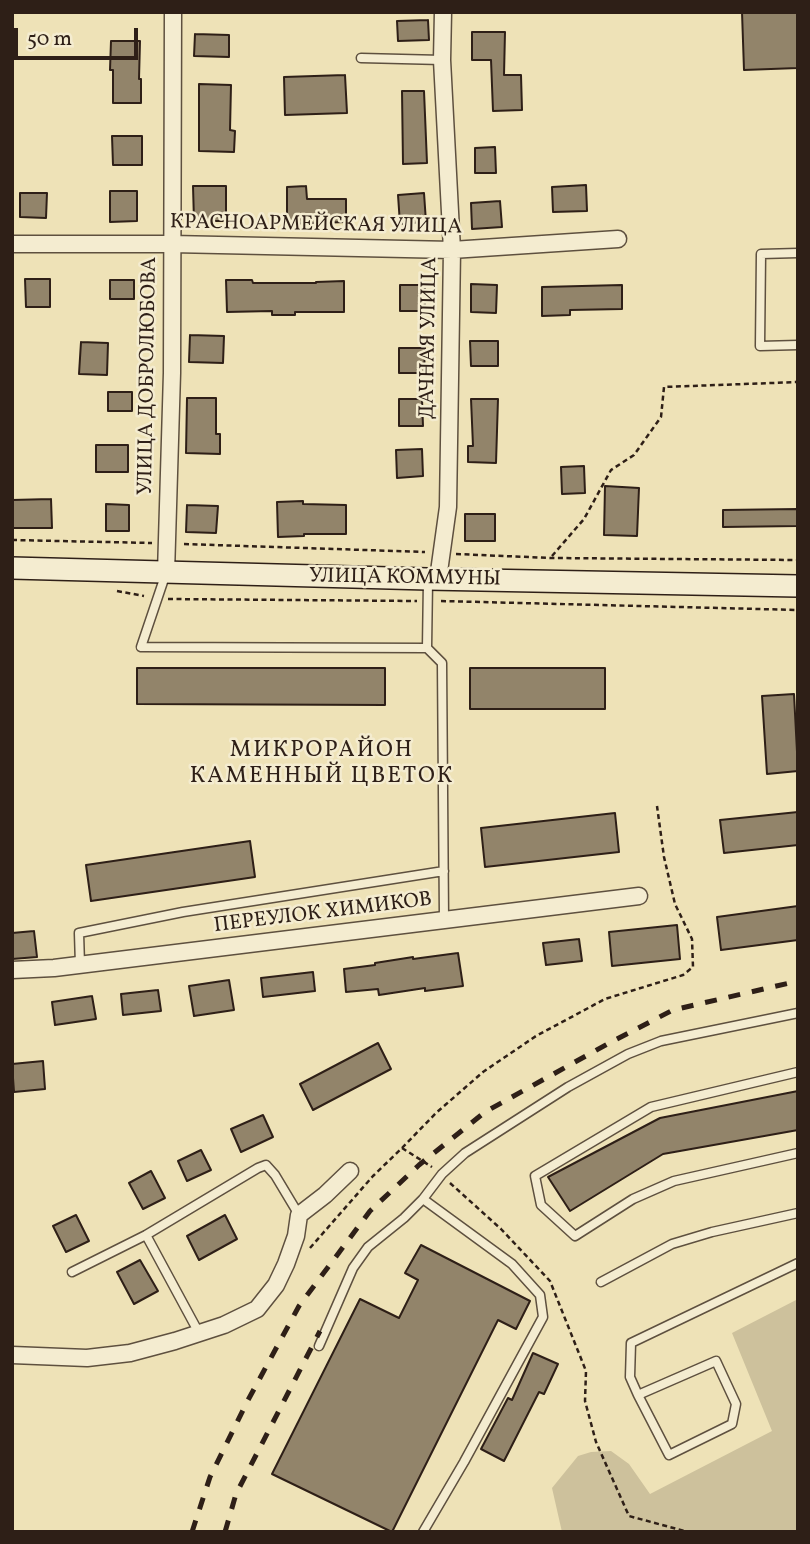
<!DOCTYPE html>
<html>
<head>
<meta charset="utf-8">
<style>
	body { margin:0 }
	#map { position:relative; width:810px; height:1544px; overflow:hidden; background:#eee2b7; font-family:Vollkorn,serif }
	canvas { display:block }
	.frame { position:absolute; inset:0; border:14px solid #2e1f17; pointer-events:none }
	.scale { position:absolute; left:14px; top:28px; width:124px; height:32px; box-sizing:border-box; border:4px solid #2e1f17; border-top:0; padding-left:9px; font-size:21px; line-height:24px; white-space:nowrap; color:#2e1f17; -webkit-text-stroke:5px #f4ecd0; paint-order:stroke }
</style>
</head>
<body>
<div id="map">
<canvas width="810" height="1544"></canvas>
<div class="frame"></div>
<div class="scale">50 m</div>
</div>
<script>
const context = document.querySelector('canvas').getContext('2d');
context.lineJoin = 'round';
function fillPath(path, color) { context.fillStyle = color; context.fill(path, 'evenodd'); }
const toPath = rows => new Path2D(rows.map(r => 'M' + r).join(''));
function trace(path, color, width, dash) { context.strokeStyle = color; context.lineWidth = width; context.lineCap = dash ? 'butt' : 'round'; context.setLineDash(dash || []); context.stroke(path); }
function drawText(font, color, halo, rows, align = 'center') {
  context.font = font + ' Vollkorn,serif'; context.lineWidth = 5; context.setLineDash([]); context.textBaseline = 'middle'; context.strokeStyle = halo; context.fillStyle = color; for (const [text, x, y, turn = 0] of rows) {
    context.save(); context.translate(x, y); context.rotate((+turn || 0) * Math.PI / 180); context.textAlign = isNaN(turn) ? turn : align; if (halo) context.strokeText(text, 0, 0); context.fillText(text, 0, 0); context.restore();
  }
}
fillPath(toPath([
	[798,1299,798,1532,562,1532,552,1488,578,1456,591,1452,611,1451,629,1464,650,1494,772,1431,732,1333]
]), '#cdc19c');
const building = toPath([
	[742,12,798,12,798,68,744,70,742,12],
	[428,20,429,40,398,41,397,21,428,20],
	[472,32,505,32,504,75,521,75,522,110,493,111,491,60,472,60,472,32],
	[195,34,229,35,229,57,194,56,195,34],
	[111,41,140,41,139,79,141,79,141,103,113,103,113,70,110,70,111,41],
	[345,75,347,113,285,115,284,77,345,75],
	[199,84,231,85,230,130,235,131,234,152,199,151,199,84],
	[402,91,424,91,427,163,403,164,402,91],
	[112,136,142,136,142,165,113,165,112,136],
	[495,147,496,173,475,173,475,148,495,147],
	[586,185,587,211,553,212,552,187,586,185],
	[193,186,226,186,226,221,194,221,193,186],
	[306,186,307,199,346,199,346,222,287,224,287,187,306,186],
	[110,191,137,191,137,221,110,222,110,191],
	[20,193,47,193,46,218,20,217,20,193],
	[424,193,426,222,400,224,398,195,424,193],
	[500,201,502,227,472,229,471,203,500,201],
	[25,279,50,279,50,307,26,307,25,279],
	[110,280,134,280,134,299,110,299,110,280],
	[226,280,252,280,253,283,316,283,316,282,344,281,344,312,295,312,295,315,272,315,272,311,227,312,226,280],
	[471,284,497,285,496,313,471,312,471,284],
	[400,285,425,285,425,311,400,311,400,285],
	[622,285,622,309,570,310,570,315,542,316,542,287,622,285],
	[190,335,224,336,223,363,189,362,190,335],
	[470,341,498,341,498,366,471,366,470,341],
	[81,342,108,343,107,375,79,374,81,342],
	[399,348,425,348,424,373,399,373,399,348],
	[108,392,132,392,132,411,108,411,108,392],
	[187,398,216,398,216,434,220,434,220,454,186,453,187,398],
	[399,399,422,399,423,426,399,426,399,399],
	[471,399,498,399,496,463,468,462,468,446,473,446,471,399],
	[96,445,128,445,128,472,96,472,96,445],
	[422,449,423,476,397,478,396,450,422,449],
	[584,466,585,493,562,494,561,467,584,466],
	[605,486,639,488,637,536,604,535,605,486],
	[51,499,52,528,12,528,12,500,51,499],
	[303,501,303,504,346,505,346,534,304,534,304,536,278,537,277,502,303,501],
	[106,504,129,505,129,531,106,531,106,504],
	[187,505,218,506,216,533,186,532,187,505],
	[798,509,798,526,723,527,723,510,798,509],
	[465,514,495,514,495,541,465,541,465,514],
	[137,668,385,668,385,705,137,704,137,668],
	[470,668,605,668,605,709,470,709,470,668],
	[794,694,798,771,767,774,762,696,794,694],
	[798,812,798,845,724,853,720,820,798,812],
	[615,813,619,852,485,867,481,828,615,813],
	[250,841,255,877,91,901,86,865,250,841],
	[798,906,798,940,721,950,717,917,798,906],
	[677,925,680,959,612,966,609,932,677,925],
	[34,931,37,957,12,959,12,933,34,931],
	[579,939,582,961,546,965,543,943,579,939],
	[458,953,463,986,425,991,425,988,379,995,378,989,346,992,344,969,375,965,375,963,413,957,413,959,458,953],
	[313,972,315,991,263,997,261,978,313,972],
	[229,980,234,1010,194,1016,189,986,229,980],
	[158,990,161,1011,123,1015,121,994,158,990],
	[92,996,96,1019,55,1025,52,1002,92,996],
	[378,1043,391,1069,313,1110,300,1084,378,1043],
	[43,1061,45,1089,14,1092,12,1064,43,1061],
	[798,1091,798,1130,663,1154,570,1211,548,1177,660,1118,798,1091],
	[263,1115,273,1137,241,1152,231,1129,263,1115],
	[201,1150,211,1170,187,1181,178,1161,201,1150],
	[151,1171,165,1198,143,1209,129,1183,151,1171],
	[76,1215,89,1241,66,1252,53,1226,76,1215],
	[225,1215,237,1239,199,1260,187,1236,225,1215],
	[421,1245,530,1301,516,1329,498,1320,392,1532,272,1474,360,1299,399,1318,418,1280,405,1273,421,1245],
	[140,1260,158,1291,134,1304,117,1272,140,1260],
	[533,1353,558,1364,544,1394,539,1392,504,1461,481,1449,508,1398,512,1400,533,1353]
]);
fillPath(building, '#92846a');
trace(building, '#2e1f17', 2);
const lane = toPath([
	[361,58,442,60],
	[798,253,761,254,760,346,798,345],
	[166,573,141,647,427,648,428,581],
	[427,648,442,663,444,920],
	[80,965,79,933,183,912,444,871],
	[798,1072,651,1107,535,1176,541,1205,575,1236,633,1199,674,1181,798,1153],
	[423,1199,442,1174,465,1153,568,1087,628,1054,661,1041,798,1013],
	[146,1235,199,1333],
	[72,1272,146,1235,258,1168,266,1165,275,1175,299,1215],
	[601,1282,672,1244,712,1232,798,1213],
	[319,1346,353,1268,368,1247,404,1218,423,1199,512,1264,540,1295,543,1317,464,1462,423,1532],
	[638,1395,716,1361,736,1404,732,1424,669,1455,638,1395,630,1377,631,1343,798,1263]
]);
const street = toPath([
	[12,244,172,244,452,250,618,239],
	[166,573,172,373,173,12],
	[438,579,448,507,452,250,442,60,443,12],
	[12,970,54,968,639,896],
	[12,1355,87,1358,130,1353,175,1341,224,1325,257,1309,276,1285,286,1264,296,1236,299,1215,325,1195,350,1171]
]);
const secondary = toPath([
	[12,568,428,579,798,586]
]);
trace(lane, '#5e503f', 11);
trace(street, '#5e503f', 19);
trace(secondary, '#2e1f17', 24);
trace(toPath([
	[12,540,152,543],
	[184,544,425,552],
	[456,554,551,558,798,560],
	[552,556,584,519,611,470,634,455,661,417,664,387,798,382],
	[117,591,144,596],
	[168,599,417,601],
	[441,601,798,610],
	[402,1148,436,1113,483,1072,536,1036,605,999,683,975,693,967,692,939,675,904,664,857,657,806],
	[450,1183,501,1229,550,1281,586,1371,585,1401,596,1442,629,1516,688,1532],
	[310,1248,373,1176,402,1148,432,1167]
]), '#2e1f17', 2.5, [5, 3.5]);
trace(lane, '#f4ecd0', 8);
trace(street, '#f4ecd0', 16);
trace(secondary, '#f4ecd0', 21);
trace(toPath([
	[192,1532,210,1477,247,1402,299,1306,370,1211,419,1165,485,1112,611,1042,673,1010,798,981],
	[225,1532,236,1494,320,1331]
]), '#2e1f17', 5, [12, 12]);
drawText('21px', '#2e1f17', '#f4ecd0', [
	["КРАСНОАРМЕЙСКАЯ УЛИЦА",316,226,1],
	["ДАЧНАЯ УЛИЦА",430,338,-89],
	["УЛИЦА ДОБРОЛЮБОВА",149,376,-89],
	["УЛИЦА КОММУНЫ",405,579,1],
	["ПЕРЕУЛОК ХИМИКОВ",323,914,-7]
]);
context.letterSpacing = '2px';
drawText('23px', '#2e1f17', '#f4ecd0', [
	["МИКРОРАЙОН",322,752],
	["КАМЕННЫЙ ЦВЕТОК",322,778]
]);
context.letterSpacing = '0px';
</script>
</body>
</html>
